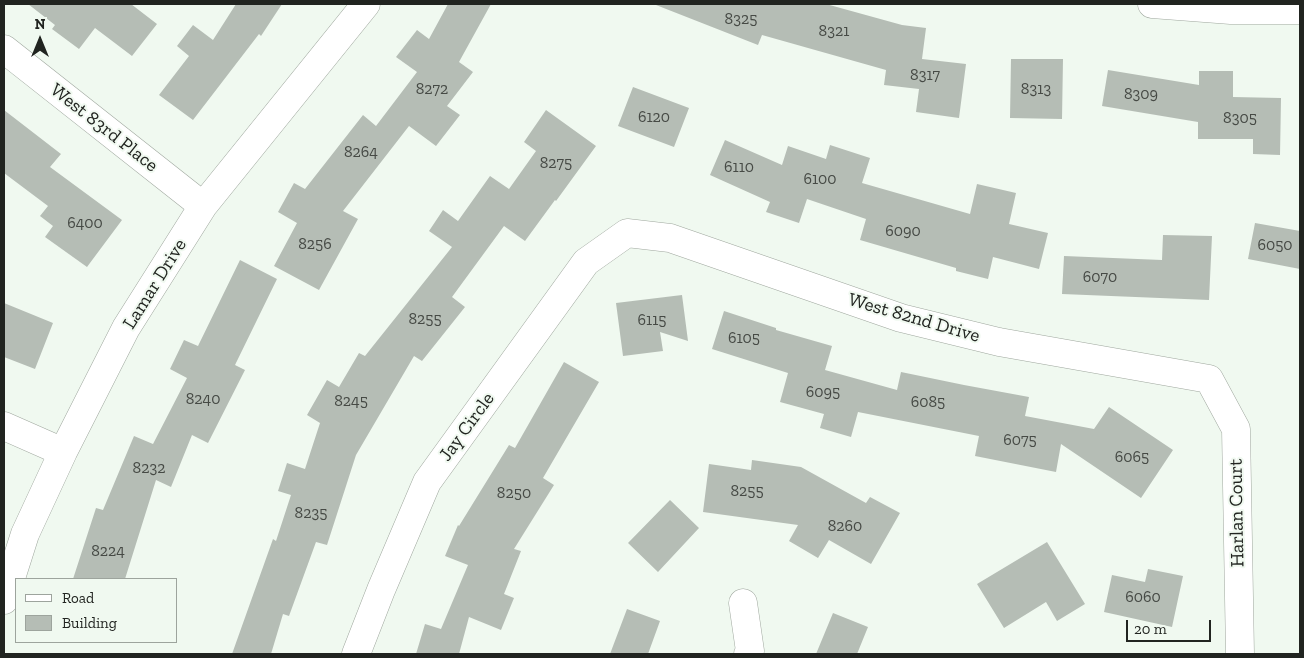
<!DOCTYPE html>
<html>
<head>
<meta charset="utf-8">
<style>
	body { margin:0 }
	#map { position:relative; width:1304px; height:658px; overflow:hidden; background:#f0f9f0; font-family:"Zilla Slab",serif }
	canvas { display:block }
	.frame { position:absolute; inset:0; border:5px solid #212420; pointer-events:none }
	.legend { position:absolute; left:15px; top:578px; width:162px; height:65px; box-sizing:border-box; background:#f0f9f0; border:1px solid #9da49d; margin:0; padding:6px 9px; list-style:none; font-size:15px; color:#212420 }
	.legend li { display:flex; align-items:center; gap:10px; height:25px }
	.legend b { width:25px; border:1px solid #9da49d }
	.north { position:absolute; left:15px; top:15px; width:50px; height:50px; -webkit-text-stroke:4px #f0f9f0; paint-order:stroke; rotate:0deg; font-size:14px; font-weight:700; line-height:20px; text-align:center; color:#212420 }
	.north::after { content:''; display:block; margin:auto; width:18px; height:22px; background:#212420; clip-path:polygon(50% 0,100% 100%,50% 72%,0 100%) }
	.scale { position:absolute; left:1126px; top:620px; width:85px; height:22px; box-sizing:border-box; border:2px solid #212420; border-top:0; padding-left:6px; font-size:15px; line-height:18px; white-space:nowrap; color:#212420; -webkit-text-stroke:4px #f0f9f0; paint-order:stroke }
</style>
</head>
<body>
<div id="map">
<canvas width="1304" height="658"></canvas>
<div class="frame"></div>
<ul class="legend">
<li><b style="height:6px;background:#fff"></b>Road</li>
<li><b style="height:14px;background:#b5bdb5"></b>Building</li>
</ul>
<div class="north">N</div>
<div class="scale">20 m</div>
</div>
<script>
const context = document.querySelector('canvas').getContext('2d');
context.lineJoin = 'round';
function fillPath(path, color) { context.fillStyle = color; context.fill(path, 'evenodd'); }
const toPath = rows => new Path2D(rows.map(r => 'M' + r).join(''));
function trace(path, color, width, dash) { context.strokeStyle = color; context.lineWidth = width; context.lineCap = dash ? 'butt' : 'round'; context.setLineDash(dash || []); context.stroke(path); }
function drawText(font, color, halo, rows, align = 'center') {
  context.font = font + ' "Zilla Slab",serif'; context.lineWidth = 4; context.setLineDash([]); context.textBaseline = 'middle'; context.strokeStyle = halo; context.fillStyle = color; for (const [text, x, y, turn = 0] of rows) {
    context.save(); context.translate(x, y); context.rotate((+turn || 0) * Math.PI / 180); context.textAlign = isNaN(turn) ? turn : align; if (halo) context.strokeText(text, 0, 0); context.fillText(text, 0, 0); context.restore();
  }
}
fillPath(toPath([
	[28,4,131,4,157,24,132,56,95,28,79,49,52,29,55,25],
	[236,4,282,4,261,36,259,34,193,120,159,95,189,56,177,46,193,25,213,40],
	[448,4,491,4,459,62,473,72,447,106,460,115,436,146,409,126,343,211,358,219,319,290,274,266,297,223,278,212,294,183,305,189,363,115,376,126,417,72,396,57,417,30,429,39],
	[657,4,826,4,902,25,926,28,922,59,966,64,959,118,916,112,919,89,884,85,886,70,762,35,758,45,656,5],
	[1011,59,1063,59,1062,119,1010,118],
	[1108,70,1199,85,1199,71,1233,71,1233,97,1281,98,1280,155,1253,154,1253,139,1198,139,1198,122,1102,106],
	[633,87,689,108,674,147,618,126],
	[4,110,61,154,50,167,122,220,87,267,45,237,53,226,40,216,48,206,4,173],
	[546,110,596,146,556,201,555,200,525,241,504,226,452,297,465,307,422,361,414,356,356,455,327,545,316,542,289,616,283,614,271,654,232,654,273,539,276,541,291,495,278,491,287,463,305,469,320,423,307,415,327,380,339,387,359,353,365,356,452,247,429,231,443,210,458,221,490,176,509,189,536,151,524,142],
	[725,140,782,165,788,146,826,159,830,145,870,158,862,183,970,214,977,184,1016,193,1009,224,1048,233,1039,269,993,257,988,279,956,271,956,268,860,240,866,219,807,199,799,223,766,212,770,202,710,175],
	[1255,223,1300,231,1300,269,1248,259],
	[1163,235,1212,236,1209,300,1062,294,1064,256,1162,260],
	[240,260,277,279,235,365,245,370,208,443,192,435,171,487,156,480,125,579,73,579,96,508,103,510,134,436,153,444,187,378,170,369,184,340,198,346],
	[682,295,688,341,660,332,663,351,623,356,616,303],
	[4,303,53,323,35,369,4,357],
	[724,311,776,328,776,330,832,346,825,370,897,390,901,372,964,385,1029,397,1025,416,1094,429,1109,407,1173,450,1141,498,1061,444,1056,472,975,456,979,436,858,412,851,437,820,428,824,414,780,402,788,373,712,349],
	[564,362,599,382,543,478,554,485,514,549,521,551,504,594,514,598,501,630,469,617,459,654,416,654,425,624,441,629,468,565,445,556,458,525,459,526,509,445,515,448],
	[752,460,801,467,866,503,870,497,900,513,871,564,829,540,818,558,789,541,798,525,703,512,709,464,751,470],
	[670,500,699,528,658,572,628,543],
	[1047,542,1085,604,1057,621,1046,602,1004,628,977,584],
	[1148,569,1183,576,1172,627,1104,612,1112,575,1145,582],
	[627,609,660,621,648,654,610,654],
	[833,613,868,627,857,654,816,654]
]), '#b5bdb5');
const minor = toPath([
	[1152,4,1231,10,1300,10],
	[4,49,203,206],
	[4,426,63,452],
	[4,600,25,534,63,452,126,328,203,206,366,4],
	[743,603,750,651,748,654],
	[356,654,381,590,427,482,586,262,627,233,670,238,901,318,999,342,1209,379,1236,429,1240,654]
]);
trace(minor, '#9fa79e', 29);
trace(minor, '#fff', 28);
drawText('16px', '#464a45', null, [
	["8325",741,19],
	["8321",834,31],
	["8317",925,75],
	["8272",432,89],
	["8313",1036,89],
	["8309",1141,94],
	["6120",654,117],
	["8305",1240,118],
	["8264",361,152],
	["8275",556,163],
	["6110",739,167],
	["6100",820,179],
	["6400",85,223],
	["6090",903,231],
	["8256",315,244],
	["6050",1275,245],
	["6070",1100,277],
	["8255",425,319],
	["6115",652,320],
	["6105",744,338],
	["6095",823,392],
	["8240",203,399],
	["8245",351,401],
	["6085",928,402],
	["6075",1020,440],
	["6065",1132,457],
	["8232",149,468],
	["8255",747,491],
	["8250",514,493],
	["8235",311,513],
	["8260",845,526],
	["8224",108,551],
	["6060",1143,597]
]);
drawText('19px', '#212420', '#f0f9f0', [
	["West 83rd Place",104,128,38],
	["Lamar Drive",155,284,-58],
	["West 82nd Drive",914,318,16],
	["Jay Circle",467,427,-54],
	["Harlan Court",1237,513,-91]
]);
</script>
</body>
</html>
